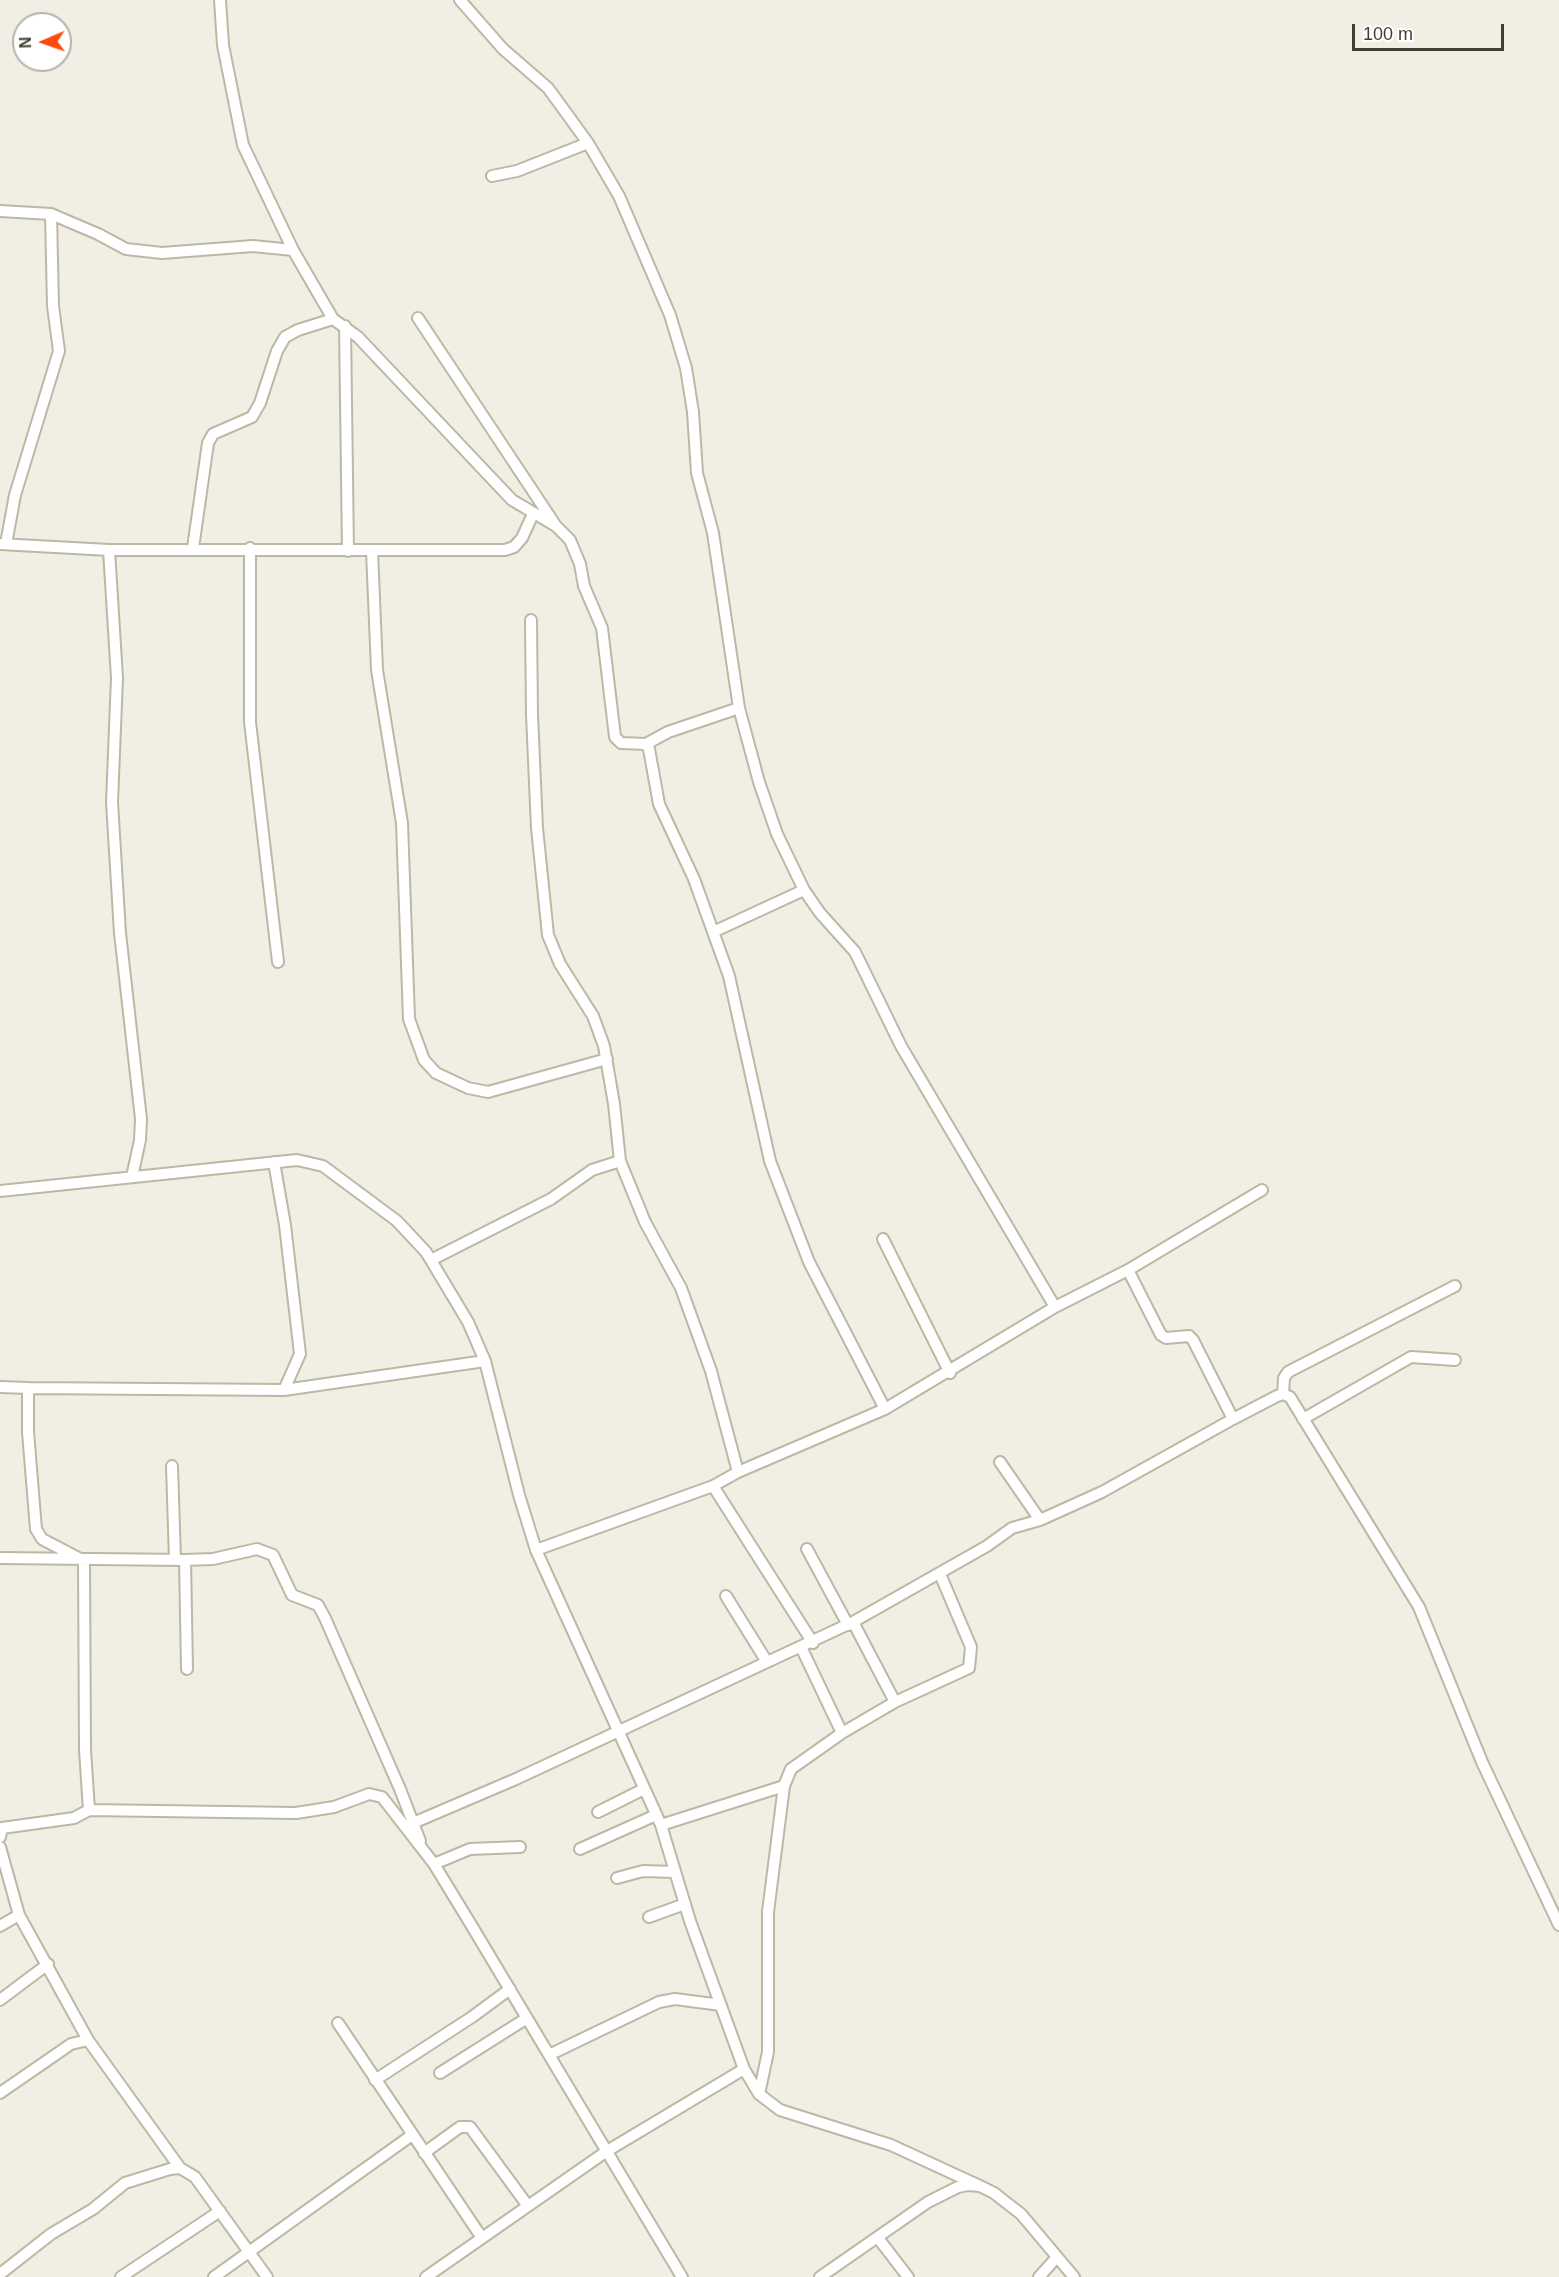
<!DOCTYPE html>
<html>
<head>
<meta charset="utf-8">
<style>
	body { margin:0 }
	#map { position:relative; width:1559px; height:2277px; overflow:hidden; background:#f1efe3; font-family:Helvetica,sans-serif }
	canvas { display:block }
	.north { position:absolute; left:12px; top:12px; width:60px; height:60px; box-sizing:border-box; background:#fff; border:2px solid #b4b2ad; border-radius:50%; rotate:268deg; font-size:16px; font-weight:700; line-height:24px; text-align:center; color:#433e33 }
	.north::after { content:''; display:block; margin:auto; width:21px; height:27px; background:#fc4b0f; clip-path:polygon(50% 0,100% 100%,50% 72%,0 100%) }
	.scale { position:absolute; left:1352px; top:24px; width:152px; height:27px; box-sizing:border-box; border:3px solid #433e33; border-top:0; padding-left:8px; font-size:18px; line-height:21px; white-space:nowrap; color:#433e33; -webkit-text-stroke:4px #fff; paint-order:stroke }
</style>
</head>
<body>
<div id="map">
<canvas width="1559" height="2277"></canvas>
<div class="north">N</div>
<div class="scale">100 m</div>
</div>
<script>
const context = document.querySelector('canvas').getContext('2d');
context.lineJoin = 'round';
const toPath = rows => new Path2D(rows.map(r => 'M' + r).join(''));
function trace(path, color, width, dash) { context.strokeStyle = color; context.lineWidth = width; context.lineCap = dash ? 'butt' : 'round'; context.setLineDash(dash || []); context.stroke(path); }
const minor = toPath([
	[220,0,223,45,243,145,293,250],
	[460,0,503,49,548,88,588,143,619,196,670,315,686,368,693,412,697,473,713,533,739,708,759,782,777,834,804,890,820,913,855,952,901,1046,1055,1307,1128,1270,1161,1335,1166,1338,1189,1336,1193,1340,1233,1419,1277,1396,1283,1394,1290,1397,1419,1607,1482,1762,1559,1925],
	[492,176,517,171,588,143],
	[0,211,51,214,98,234,126,249,162,253,253,246,293,250,333,319,358,337,512,500,556,526,570,540,580,564,584,586,602,628,615,737,621,743,646,744,649,749,659,804,694,879,729,976,770,1161,809,1262,885,1409],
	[418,318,554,523],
	[345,326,348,551],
	[0,544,109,550,505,550,514,547,522,538,533,514],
	[6,544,15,495,59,351,53,306,51,214],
	[193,548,208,443,213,434,252,417,260,403,277,351,285,337,298,330,333,319],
	[250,548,250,722,278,962],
	[109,550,117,678,112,802,120,933,141,1119,140,1140,132,1177],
	[372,551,377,670,402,823,409,1019,424,1060,436,1073,468,1088,488,1092,607,1059],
	[531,620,532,715,537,828,548,935,560,964,593,1016,604,1046,614,1104,620,1161,645,1222,681,1288,711,1371,738,1472],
	[646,744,668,732,739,708],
	[713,932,804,890],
	[274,1162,285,1225,300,1354,284,1390],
	[0,1191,297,1160,323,1166,397,1221,426,1252,468,1322,485,1361,519,1495,536,1550,661,1825,690,1921,744,2069,759,2094,780,2110,891,2145,980,2186],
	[883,1239,950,1373],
	[431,1260,551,1199,592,1170,620,1161],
	[1128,1270,1262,1190],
	[0,1387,28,1388,28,1432,36,1529,42,1539,84,1561,85,1750,89,1810],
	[28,1388,284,1390,485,1361],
	[1283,1394,1284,1378,1288,1372,1455,1286],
	[1303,1419,1411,1357,1455,1360],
	[1000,1462,1040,1520],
	[172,1466,175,1560],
	[713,1486,813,1643],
	[807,1549,848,1625],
	[536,1550,713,1486,738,1472,885,1409,1055,1307],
	[0,1558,185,1560,213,1559,257,1549,273,1555,292,1595,318,1605,325,1618,400,1789,420,1841],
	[185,1560,187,1669],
	[726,1596,767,1662],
	[801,1647,842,1733],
	[895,1702,853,1622,987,1546,1012,1528,1040,1520,1102,1492,1233,1419],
	[598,1812,644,1789],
	[413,1823,516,1779,853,1622],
	[661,1825,784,1786],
	[0,1837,2,1828,74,1818,89,1810,296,1813,334,1807,369,1794,382,1797,434,1864,470,1923,682,2277],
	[0,1847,19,1915,88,2040,180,2168],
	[580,1849,656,1815],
	[434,1864,470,1849,520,1847],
	[617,1878,643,1871,675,1872],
	[649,1917,685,1904],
	[0,1926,19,1915],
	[0,2000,48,1964],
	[338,2023,482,2238],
	[549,2055,659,2002,675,1999,721,2005],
	[440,2073,527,2018],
	[375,2080,472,2017,510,1989],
	[0,2093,71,2044,88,2040],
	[759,2094,768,2052,768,1912,784,1786,791,1769,842,1733,895,1702,969,1668,971,1647,940,1574],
	[424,2153,460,2127,470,2127,528,2206],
	[878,2238,908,2277],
	[0,2274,51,2234,93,2209,125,2183,170,2169,180,2168,195,2177,267,2277],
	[121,2277,220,2211],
	[214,2277,412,2135],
	[426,2277,607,2151,744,2069],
	[820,2277,928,2202,958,2187,968,2185,980,2186,994,2193,1021,2214,1074,2277],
	[1039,2277,1057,2257]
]);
trace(minor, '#bdb7a5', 14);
trace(minor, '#fff', 10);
</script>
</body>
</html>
